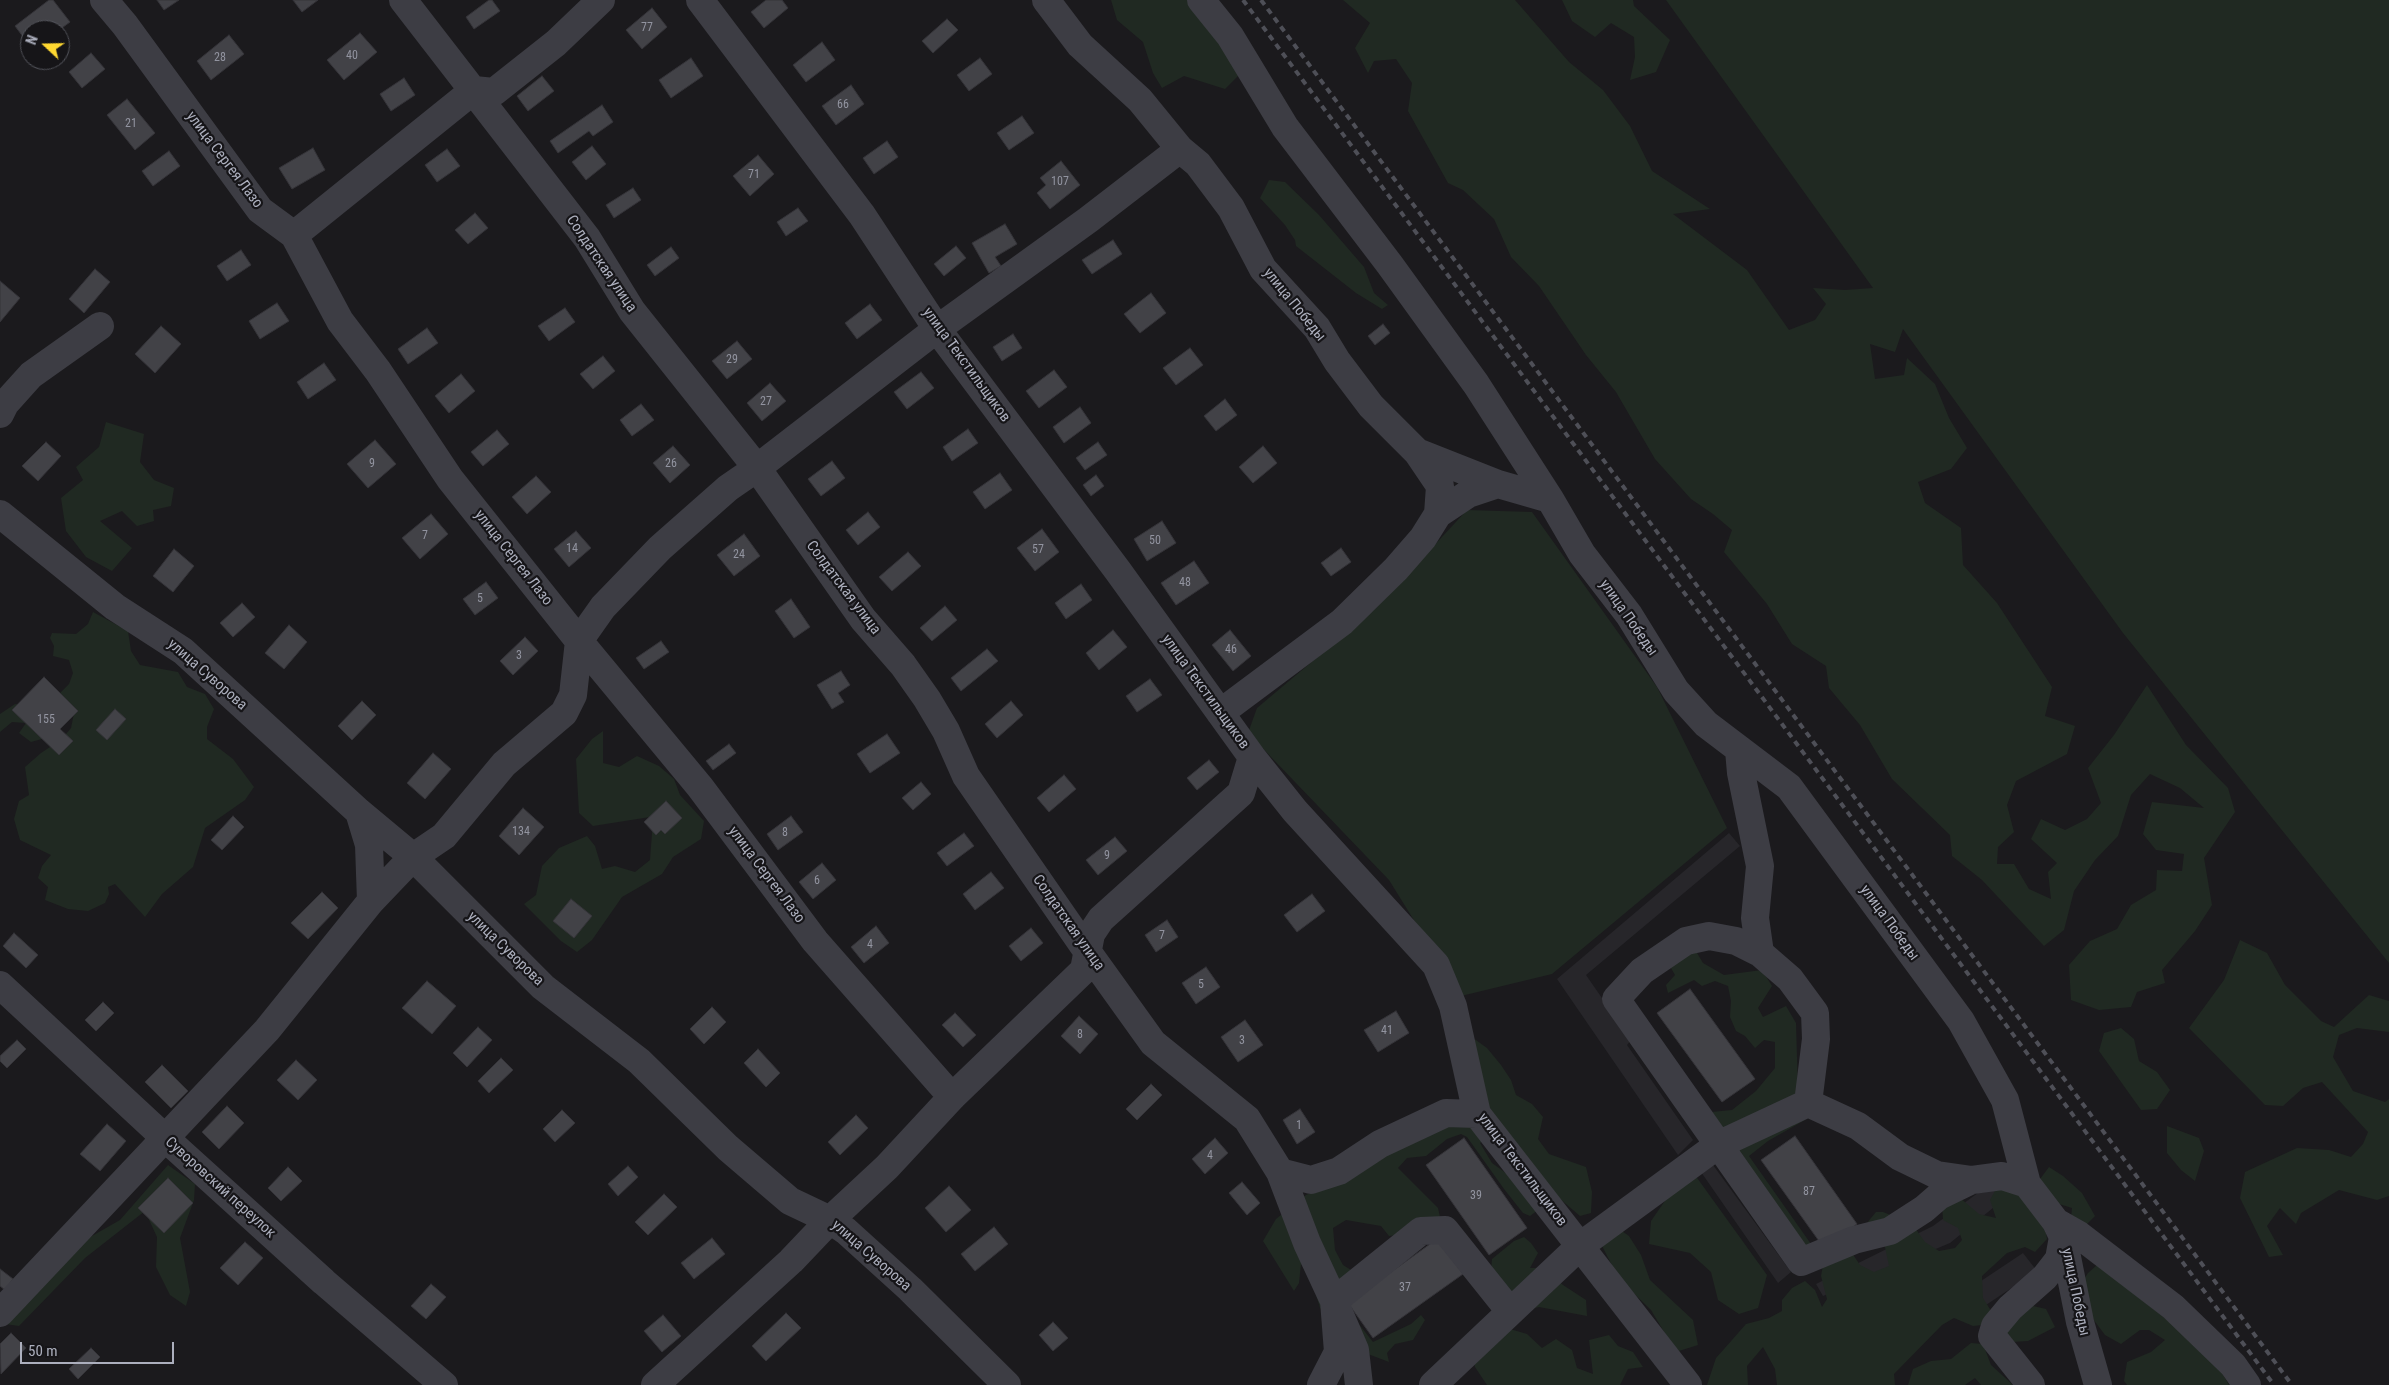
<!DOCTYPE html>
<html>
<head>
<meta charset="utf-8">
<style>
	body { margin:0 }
	#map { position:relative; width:2389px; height:1385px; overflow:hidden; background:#1b1a1d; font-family:"Roboto Condensed",sans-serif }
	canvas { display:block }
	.north { position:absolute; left:20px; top:20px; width:50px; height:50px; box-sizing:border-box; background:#161518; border:1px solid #52535a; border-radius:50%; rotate:291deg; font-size:14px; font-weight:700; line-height:20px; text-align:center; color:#acafbd }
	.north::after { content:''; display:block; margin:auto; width:18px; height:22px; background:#ffd831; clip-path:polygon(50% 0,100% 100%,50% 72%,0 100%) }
	.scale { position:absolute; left:20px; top:1342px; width:154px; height:22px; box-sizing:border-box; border:2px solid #acafbd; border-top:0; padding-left:6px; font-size:15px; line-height:18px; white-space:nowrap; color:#acafbd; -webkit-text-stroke:4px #161518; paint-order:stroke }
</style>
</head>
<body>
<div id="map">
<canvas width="2389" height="1385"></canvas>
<div class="north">N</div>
<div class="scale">50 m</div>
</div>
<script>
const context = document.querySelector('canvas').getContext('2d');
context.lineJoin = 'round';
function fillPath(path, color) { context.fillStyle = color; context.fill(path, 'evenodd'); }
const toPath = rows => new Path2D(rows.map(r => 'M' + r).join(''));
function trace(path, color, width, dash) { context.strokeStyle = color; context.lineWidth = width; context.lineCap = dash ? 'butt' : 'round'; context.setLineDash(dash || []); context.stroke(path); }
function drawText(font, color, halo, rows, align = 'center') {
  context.font = font + ' "Roboto Condensed",sans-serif'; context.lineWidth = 4.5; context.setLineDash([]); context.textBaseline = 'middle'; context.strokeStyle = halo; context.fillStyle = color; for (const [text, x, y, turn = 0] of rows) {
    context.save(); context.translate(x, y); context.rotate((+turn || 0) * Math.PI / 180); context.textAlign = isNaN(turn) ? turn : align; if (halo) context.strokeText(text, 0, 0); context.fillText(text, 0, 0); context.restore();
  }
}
fillPath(toPath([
	[1729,833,1740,846,1586,975,1631,1040,1627,1045,1693,1140,1678,1155,1557,979],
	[1713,1165,1791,1272,1778,1283,1701,1172],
	[1990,1184,2004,1199,1950,1243,1823,1296,1816,1284,1933,1226],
	[2023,1253,2037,1271,1980,1309,1969,1289]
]), '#27262a');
fillPath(toPath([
	[1111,0,1190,0,1240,74,1225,89,1184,76,1162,88,1153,73,1143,42,1117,20],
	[1343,0,1515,0,1569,62,1603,90,1630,126,1652,171,1710,209,1673,214,1747,270,1789,330,1815,320,1826,304,1813,288,1845,290,1873,288,1666,0,2389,0,2389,963,2123,633,1903,329,1895,352,1870,344,1875,379,1904,375,1907,358,1935,384,1949,418,1967,448,1951,469,1918,482,1925,503,1961,528,1963,565,1997,603,2052,687,2045,716,2075,726,2067,754,2016,781,2007,805,2014,832,1998,847,1997,864,2014,864,2029,889,2051,899,2048,872,2057,863,2031,839,2041,819,2065,830,2087,819,2101,803,2088,768,2114,735,2147,685,2186,745,2228,788,2235,812,2204,858,2212,905,2195,931,2162,970,2165,983,2137,992,2131,1007,2099,1010,2071,1000,2069,965,2090,941,2117,929,2131,905,2156,890,2157,870,2182,871,2184,854,2156,850,2143,834,2152,802,2204,808,2180,788,2150,774,2131,795,2118,836,2095,860,2074,891,2064,930,2044,946,1982,880,1952,856,1950,835,1892,779,1860,725,1829,688,1826,666,1792,644,1767,604,1724,552,1732,530,1713,514,1691,499,1655,459,1616,392,1586,355,1539,286,1511,257,1494,219,1463,190,1448,183,1408,111,1412,83,1396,59,1374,61,1368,73,1355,48,1370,23],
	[1562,0,1633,0,1634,6,1670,40,1656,72,1630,80,1635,57,1634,37,1611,23,1595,37,1572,21],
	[1269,180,1285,182,1319,215,1364,267,1374,293,1388,305,1382,309,1356,293,1296,246,1295,240,1285,225,1260,198],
	[106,422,144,434,140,462,154,480,174,488,171,506,153,510,154,521,137,526,122,511,100,521,132,548,112,571,86,557,66,531,61,498,83,480,76,467,99,447],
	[1467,510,1532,512,1657,687,1727,828,1552,974,1461,996,1389,880,1248,733,1257,708,1377,607],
	[93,612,128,631,131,651,140,665,178,672,187,687,205,694,214,709,207,727,207,739,233,759,254,787,245,800,205,828,193,867,162,894,145,917,115,884,108,887,109,894,105,903,88,911,68,909,45,900,48,887,38,878,42,866,51,855,20,840,14,819,19,801,29,795,25,767,41,753,62,739,71,728,74,713,49,737,31,742,19,733,26,723,12,722,0,732,0,714,15,704,39,707,57,696,69,684,73,673,69,660,53,656,54,646,50,638,52,633,76,634,88,624],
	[603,731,603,763,619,767,637,756,659,766,674,779,680,795,704,821,701,839,673,857,662,874,622,897,592,940,577,952,561,941,524,904,536,895,542,866,559,848,587,836,595,846,602,869,615,866,635,872,650,860,652,833,650,817,593,826,579,813,576,759,592,739],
	[2240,940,2267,953,2285,985,2321,1021,2334,1027,2369,995,2389,1001,2389,1032,2357,1028,2339,1035,2333,1057,2353,1091,2385,1102,2389,1099,2389,1196,2377,1200,2339,1190,2301,1213,2296,1224,2280,1208,2267,1226,2283,1255,2269,1257,2240,1198,2245,1172,2297,1148,2329,1150,2351,1157,2363,1144,2368,1132,2322,1082,2303,1088,2283,1106,2265,1105,2189,1028,2224,980],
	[1682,951,1697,953,1703,963,1724,975,1762,970,1772,986,1758,1008,1763,1017,1786,1006,1796,1023,1798,1092,1805,1120,1768,1141,1749,1156,1811,1244,1799,1247,1711,1112,1732,1110,1756,1091,1775,1068,1775,1042,1764,1040,1755,1048,1745,1036,1736,1031,1730,1017,1731,1001,1728,986,1715,981,1702,986,1694,980,1668,993,1666,985,1675,975,1668,963],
	[2121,1028,2134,1039,2139,1061,2157,1072,2170,1090,2157,1109,2141,1110,2099,1051,2104,1033],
	[1469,1035,1487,1048,1501,1065,1511,1080,1516,1095,1532,1104,1543,1117,1538,1139,1549,1154,1586,1167,1592,1192,1591,1213,1580,1216,1552,1192,1485,1140,1480,1143,1492,1163,1510,1176,1538,1210,1530,1216,1523,1213,1504,1189,1467,1137,1461,1134,1447,1139,1426,1156,1407,1158,1398,1168,1438,1208,1440,1217,1399,1235,1389,1236,1381,1226,1346,1220,1333,1228,1335,1250,1343,1265,1351,1270,1347,1309,1373,1342,1411,1324,1421,1315,1425,1320,1413,1340,1395,1344,1387,1353,1389,1362,1368,1354,1320,1308,1314,1288,1301,1264,1299,1283,1294,1291,1263,1241,1276,1219,1306,1195,1328,1186,1355,1165,1485,1110],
	[2167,1126,2199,1138,2204,1151,2195,1181,2181,1170,2167,1153],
	[168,1165,195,1184,194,1200,180,1238,190,1292,186,1306,170,1295,156,1267,157,1237,145,1211,85,1258,19,1326,5,1324,85,1240,120,1220],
	[2049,1167,2063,1176,2082,1193,2095,1216,2084,1227,2071,1218,2072,1208,2056,1203,2043,1216,2047,1239,2035,1252,2025,1247,2007,1253,1982,1276,1983,1298,1993,1314,1991,1324,1973,1326,1954,1318,1942,1325,1894,1374,1895,1385,1777,1385,1775,1369,1763,1347,1747,1366,1748,1385,1707,1385,1716,1358,1732,1340,1746,1324,1769,1318,1782,1311,1782,1300,1792,1288,1805,1281,1815,1290,1822,1307,1827,1299,1821,1276,1824,1260,1850,1250,1860,1265,1874,1272,1889,1266,1885,1247,1866,1224,1876,1212,1883,1212,1903,1220,1915,1228,1925,1242,1939,1251,1955,1248,1962,1240,1958,1228,1943,1220,1942,1204,1959,1197,1979,1214,1996,1218,1990,1200,1997,1187,2040,1179],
	[1695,1175,1767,1275,1758,1308,1739,1314,1718,1300,1711,1272,1690,1253,1649,1244,1651,1221,1669,1195],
	[1619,1229,1629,1236,1641,1255,1650,1280,1693,1320,1698,1345,1679,1351,1670,1342,1651,1310,1619,1279,1599,1240],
	[1524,1237,1531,1243,1538,1253,1530,1268,1544,1268,1563,1285,1586,1300,1587,1316,1539,1307,1523,1311,1491,1272,1492,1259,1514,1241],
	[2097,1265,2169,1321,2222,1373,2229,1385,2127,1385,2124,1381,2127,1362,2151,1352,2165,1340,2149,1330,2140,1330,2121,1344,2105,1335,2087,1311,2079,1287,2088,1273],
	[2033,1306,2046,1309,2055,1327,2028,1341,2012,1342,2000,1328],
	[1510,1329,1527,1334,1542,1348,1556,1339,1572,1350,1577,1368,1593,1374,1589,1340,1609,1335,1618,1346,1633,1352,1643,1367,1628,1369,1620,1385,1487,1385,1475,1367,1473,1357],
	[1971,1343,1983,1344,1991,1365,2013,1385,1981,1385,1975,1378,1965,1385,1908,1385,1913,1369,1931,1361,1951,1359]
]), '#202922');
const building = toPath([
	[49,0,53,0,70,22,59,30,30,30,30,46,15,26,49,0],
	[157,0,179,0,164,10,157,0],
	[293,0,318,0,302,12,293,0],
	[489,0,492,0,500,11,474,29,466,17,489,0],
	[766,0,782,0,788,8,764,28,751,12,766,0],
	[652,8,667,27,642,49,626,30,652,8],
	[947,19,958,30,933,53,922,41,947,19],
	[360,33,377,52,344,80,327,60,360,33],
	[229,35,244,54,211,80,197,61,229,35],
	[822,42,835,60,806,82,793,65,822,42],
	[91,53,105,69,82,88,69,72,91,53],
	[691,58,703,76,671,98,659,80,691,58],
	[980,58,992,74,969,91,957,75,980,58],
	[542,76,554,91,528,111,517,96,542,76],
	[404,78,415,95,391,111,380,94,404,78],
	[851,85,864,104,836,125,822,106,851,85],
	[127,99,155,133,135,150,107,115,127,99],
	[602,105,613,122,593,136,589,131,558,153,550,141,602,105],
	[1022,116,1034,133,1009,150,997,133,1022,116],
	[887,141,898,157,874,174,863,158,887,141],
	[592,146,606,164,586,180,572,162,592,146],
	[313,148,325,170,292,189,279,168,313,148],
	[447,149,460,166,437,182,425,165,447,149],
	[169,151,180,166,153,186,142,171,169,151],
	[758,155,774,174,750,196,733,176,758,155],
	[1061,161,1080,185,1050,209,1037,193,1046,185,1040,178,1061,161],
	[633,188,641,200,614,218,606,205,633,188],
	[798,208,808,221,786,236,777,222,798,208],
	[475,213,488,228,468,244,455,230,475,213],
	[1005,224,1017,244,995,257,1001,266,989,273,972,243,1005,224],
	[1113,240,1122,254,1092,274,1082,260,1113,240],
	[956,246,966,258,944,276,934,264,956,246],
	[671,247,679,258,655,276,647,265,671,247],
	[241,250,251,265,227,281,217,266,241,250],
	[95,269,110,282,84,313,69,299,95,269],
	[0,281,20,298,0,322,0,281],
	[1151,293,1166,313,1140,333,1124,314,1151,293],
	[277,303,289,321,260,339,249,321,277,303],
	[870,304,882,320,857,339,845,323,870,304],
	[565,308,575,322,549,341,538,326,565,308],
	[1383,324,1390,333,1375,345,1368,336,1383,324],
	[161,326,181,344,155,373,135,354,161,326],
	[427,328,438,343,408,364,398,349,427,328],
	[1013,334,1022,348,1002,361,993,347,1013,334],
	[737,341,752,359,727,379,712,361,737,341],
	[1190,348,1203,365,1176,385,1163,368,1190,348],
	[603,356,615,371,593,389,580,374,603,356],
	[324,363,336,380,308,399,297,382,324,363],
	[1054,370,1067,387,1039,408,1026,391,1054,370],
	[921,372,934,388,907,409,894,392,921,372],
	[461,374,475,391,449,413,435,396,461,374],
	[770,383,786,401,762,421,747,403,770,383],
	[1225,399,1237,415,1216,431,1204,416,1225,399],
	[641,404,654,420,632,436,620,420,641,404],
	[1080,407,1091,423,1064,443,1053,427,1080,407],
	[968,429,978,443,952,461,943,447,968,429],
	[497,430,509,444,483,466,471,452,497,430],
	[375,440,396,464,368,488,347,464,375,440],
	[46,442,61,456,38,481,22,466,46,442],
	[1098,442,1107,455,1085,470,1076,458,1098,442],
	[673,446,690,465,670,483,653,463,673,446],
	[1263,446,1277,463,1253,483,1239,467,1263,446],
	[832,461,845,478,821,496,808,479,832,461],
	[1000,473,1012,490,985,509,973,492,1000,473],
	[1096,475,1104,486,1091,496,1083,485,1096,475],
	[536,476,551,492,527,514,512,497,536,476],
	[868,512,880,527,858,545,846,530,868,512],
	[431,514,448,534,420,559,402,538,431,514],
	[1162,521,1176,543,1147,561,1134,539,1162,521],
	[1042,529,1059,552,1035,571,1017,548,1042,529],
	[576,531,591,548,569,567,554,549,576,531],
	[744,534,760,556,734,576,717,555,744,534],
	[1341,548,1351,562,1331,576,1321,563,1341,548],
	[174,549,194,566,173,592,153,576,174,549],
	[908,552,921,566,892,591,879,577,908,552],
	[1194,561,1209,583,1176,605,1161,583,1194,561],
	[486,582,498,598,475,615,463,599,486,582],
	[1081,584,1092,600,1066,619,1055,603,1081,584],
	[791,599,810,627,794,638,775,611,791,599],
	[242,603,255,617,233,637,220,623,242,603],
	[945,606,957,620,932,641,920,628,945,606],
	[289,625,307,642,284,669,265,653,289,625],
	[1113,630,1127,647,1099,670,1086,653,1113,630],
	[1230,630,1251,656,1233,671,1212,645,1230,630],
	[525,637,538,651,513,675,500,661,525,637],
	[661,641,669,652,644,669,636,658,661,641],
	[987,649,998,661,961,691,951,678,987,649],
	[841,671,850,685,838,693,844,702,832,709,817,685,841,671],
	[44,677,78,711,60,729,73,741,59,755,12,710,44,677],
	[1150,679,1162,695,1137,712,1126,696,1150,679],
	[362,701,376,715,352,740,338,726,362,701],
	[1011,701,1023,715,997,738,985,724,1011,701],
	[115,709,126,719,107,740,96,730,115,709],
	[887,734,900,753,870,773,857,754,887,734],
	[729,744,736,753,713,770,706,761,729,744],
	[433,753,451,769,425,799,407,783,433,753],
	[1209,760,1219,772,1197,790,1187,778,1209,760],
	[1064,775,1076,789,1049,812,1037,798,1064,775],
	[921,782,931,794,913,810,902,798,921,782],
	[666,801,682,818,665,834,661,830,656,835,644,822,666,801],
	[523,808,544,827,519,855,499,836,523,808],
	[233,816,244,827,222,850,211,840,233,816],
	[791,816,803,832,778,850,767,834,791,816],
	[964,833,974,846,947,866,937,853,964,833],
	[1115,837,1127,851,1098,875,1086,860,1115,837],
	[822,863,836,880,813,899,799,882,822,863],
	[991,872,1004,888,975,910,963,894,991,872],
	[322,892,338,908,308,939,291,923,322,892],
	[1312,894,1325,911,1297,932,1284,915,1312,894],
	[571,899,592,916,574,938,553,921,571,899],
	[1167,920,1178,937,1156,952,1145,935,1167,920],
	[876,926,889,943,864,963,851,947,876,926],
	[1031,928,1043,943,1021,961,1009,946,1031,928],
	[14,933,38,955,26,968,3,946,14,933],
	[1206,967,1220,987,1196,1004,1182,983,1206,967],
	[427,981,456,1006,432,1034,402,1008,427,981],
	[1690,989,1755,1079,1722,1102,1657,1013,1690,989],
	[103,1002,114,1013,96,1031,85,1020,103,1002],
	[712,1007,726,1022,704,1044,690,1029,712,1007],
	[1396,1011,1409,1033,1378,1052,1364,1030,1396,1011],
	[955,1013,976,1035,963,1047,942,1025,955,1013],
	[1079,1016,1098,1034,1080,1054,1061,1036,1079,1016],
	[1245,1020,1263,1045,1238,1062,1221,1037,1245,1020],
	[478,1027,492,1040,467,1067,453,1053,478,1027],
	[17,1040,26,1049,7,1068,0,1061,0,1056,17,1040],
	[758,1049,780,1073,766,1087,744,1063,758,1049],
	[501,1058,513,1070,489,1093,478,1081,501,1058],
	[296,1060,317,1080,298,1100,277,1080,296,1060],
	[162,1065,188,1091,171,1108,145,1082,162,1065],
	[1151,1084,1162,1095,1137,1120,1126,1109,1151,1084],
	[227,1106,244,1123,219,1149,202,1132,227,1106],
	[1300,1109,1315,1132,1297,1144,1283,1120,1300,1109],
	[562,1110,575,1123,555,1142,543,1129,562,1110],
	[856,1115,868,1128,840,1155,828,1142,856,1115],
	[107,1124,126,1141,100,1171,80,1154,107,1124],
	[1795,1136,1857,1224,1824,1248,1761,1160,1795,1136],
	[1215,1138,1228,1153,1205,1174,1192,1159,1215,1138],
	[1464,1138,1527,1228,1489,1255,1426,1165,1464,1138],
	[628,1166,638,1177,618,1196,608,1184,628,1166],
	[288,1167,302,1181,281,1201,268,1188,288,1167],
	[168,1178,193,1203,164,1233,138,1208,168,1178],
	[1242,1182,1260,1203,1247,1215,1229,1193,1242,1182],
	[949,1186,971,1210,946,1232,925,1208,949,1186],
	[664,1194,677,1207,648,1235,635,1222,664,1194],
	[994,1227,1008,1244,975,1271,961,1254,994,1227],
	[712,1238,725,1254,694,1279,681,1263,712,1238],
	[1437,1239,1463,1274,1373,1338,1348,1303,1437,1239],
	[245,1242,263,1258,238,1285,220,1268,245,1242],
	[0,1269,13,1279,5,1290,0,1286,0,1269],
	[431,1284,446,1297,426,1319,411,1306,431,1284],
	[786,1313,801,1328,766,1361,752,1346,786,1313],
	[663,1315,681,1336,662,1352,644,1331,663,1315],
	[1053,1322,1068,1338,1053,1351,1039,1335,1053,1322],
	[11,1333,26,1348,1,1374,0,1344,11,1333],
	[91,1348,100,1357,78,1379,69,1369,91,1348]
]);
fillPath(building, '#424247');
trace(building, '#353439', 1);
trace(toPath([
	[104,0,125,25,260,210,294,235,340,321,378,371,450,479,579,641,700,787,815,941,952,1097],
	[403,0,587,238,632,311,757,468,863,619,903,665,927,699,946,731,966,776,1087,951,1153,1043,1247,1119,1280,1172,1307,1243,1334,1301,1338,1352,1321,1385],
	[700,0,862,215,937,329,1118,571,1252,757,1295,811,1436,965,1453,1006,1477,1114,1688,1385],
	[1046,0,1080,45,1140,100,1180,149,1198,164,1231,208,1263,269,1317,328,1337,361,1371,406,1417,452,1440,486,1438,514],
	[1201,0,1230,36,1285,127,1390,265,1476,384,1550,499],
	[294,235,474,90,494,92,556,43,601,0],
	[0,414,5,404,31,375,100,326],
	[1417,452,1498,484],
	[0,514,115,607,183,651,359,812,413,857,543,987,639,1061,728,1148,790,1201,830,1220,846,1231,910,1289,1007,1385],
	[1220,713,1342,622,1396,569,1423,538,1438,514,1468,494,1498,484,1550,499,1582,554,1629,615,1676,691,1706,724,1789,787,1961,1021,2005,1100,2027,1184,2056,1222,2063,1237,2080,1322,2098,1385],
	[1739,750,1741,773,1760,866,1755,918,1760,953,1736,941,1709,936,1686,941,1642,971,1616,999,1801,1262,1854,1240,1890,1231,1924,1209,1939,1196,1972,1180],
	[359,812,369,845,371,901],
	[0,985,165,1138,324,1282,444,1385],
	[1808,1103,1858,1126,1900,1157,1937,1175,1972,1180,2002,1176,2027,1184],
	[1280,1172,1311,1180,1339,1171,1380,1144,1446,1113,1477,1114],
	[2056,1222,2079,1235,2173,1307,2233,1365,2247,1385],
	[0,1313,267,1030,371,901,413,857,444,836,504,764,564,713,573,695,579,641,603,607,660,548,728,488,757,468,937,329,1088,220,1180,149],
	[655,1385,791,1261,830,1220,887,1167,952,1097,1084,970,1091,934,1101,919,1241,793,1252,757],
	[1359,1385,1355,1350,1334,1301,1421,1231,1445,1230,1509,1310],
	[1433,1385,1580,1246,1718,1145,1808,1103,1816,1039,1815,1013,1790,979,1760,953],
	[2031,1385,1992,1336,1995,1326,2010,1308,2045,1277,2059,1259,2063,1237]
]), '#3d3d44', 28);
trace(toPath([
	[1243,0,2274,1385],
	[1261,0,2292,1385]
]), '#4e4f57', 4, [6, 5]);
drawText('12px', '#9294a0', null, [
	["77",647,28],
	["40",352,56],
	["28",220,58],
	["66",843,105],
	["21",131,124],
	["71",754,175],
	["107",1060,182],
	["29",732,360],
	["27",766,402],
	["9",372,464],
	["26",671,464],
	["7",425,536],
	["50",1155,541],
	["14",572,549],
	["57",1038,550],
	["24",739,555],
	["48",1185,583],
	["5",480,599],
	["46",1231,650],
	["3",519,656],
	["155",46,720],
	["134",521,832],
	["8",785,833],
	["9",1107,856],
	["6",817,881],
	["7",1162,936],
	["4",870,945],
	["5",1201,985],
	["41",1387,1031],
	["8",1080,1035],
	["3",1242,1041],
	["1",1299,1126],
	["4",1210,1156],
	["87",1809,1192],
	["39",1476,1196],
	["37",1405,1288]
]);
drawText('15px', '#acafbd', '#161518', [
	["улица Сергея Лазо",224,160,53],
	["Солдатская улица",601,264,56],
	["улица Победы",1294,305,51],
	["улица Текстильщиков",966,365,54],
	["улица Сергея Лазо",513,558,52],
	["Солдатская улица",843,588,53],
	["улица Победы",1628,618,55],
	["улица Суворова",207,675,41],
	["улица Текстильщиков",1205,692,54],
	["улица Сергея Лазо",766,875,53],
	["Солдатская улица",1068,923,55],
	["улица Победы",1889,923,54],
	["улица Суворова",505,949,44],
	["улица Текстильщиков",1522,1170,53],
	["Суворовский переулок",220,1188,42],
	["улица Суворова",871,1256,41],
	["улица Победы",2075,1292,78]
]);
</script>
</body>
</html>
